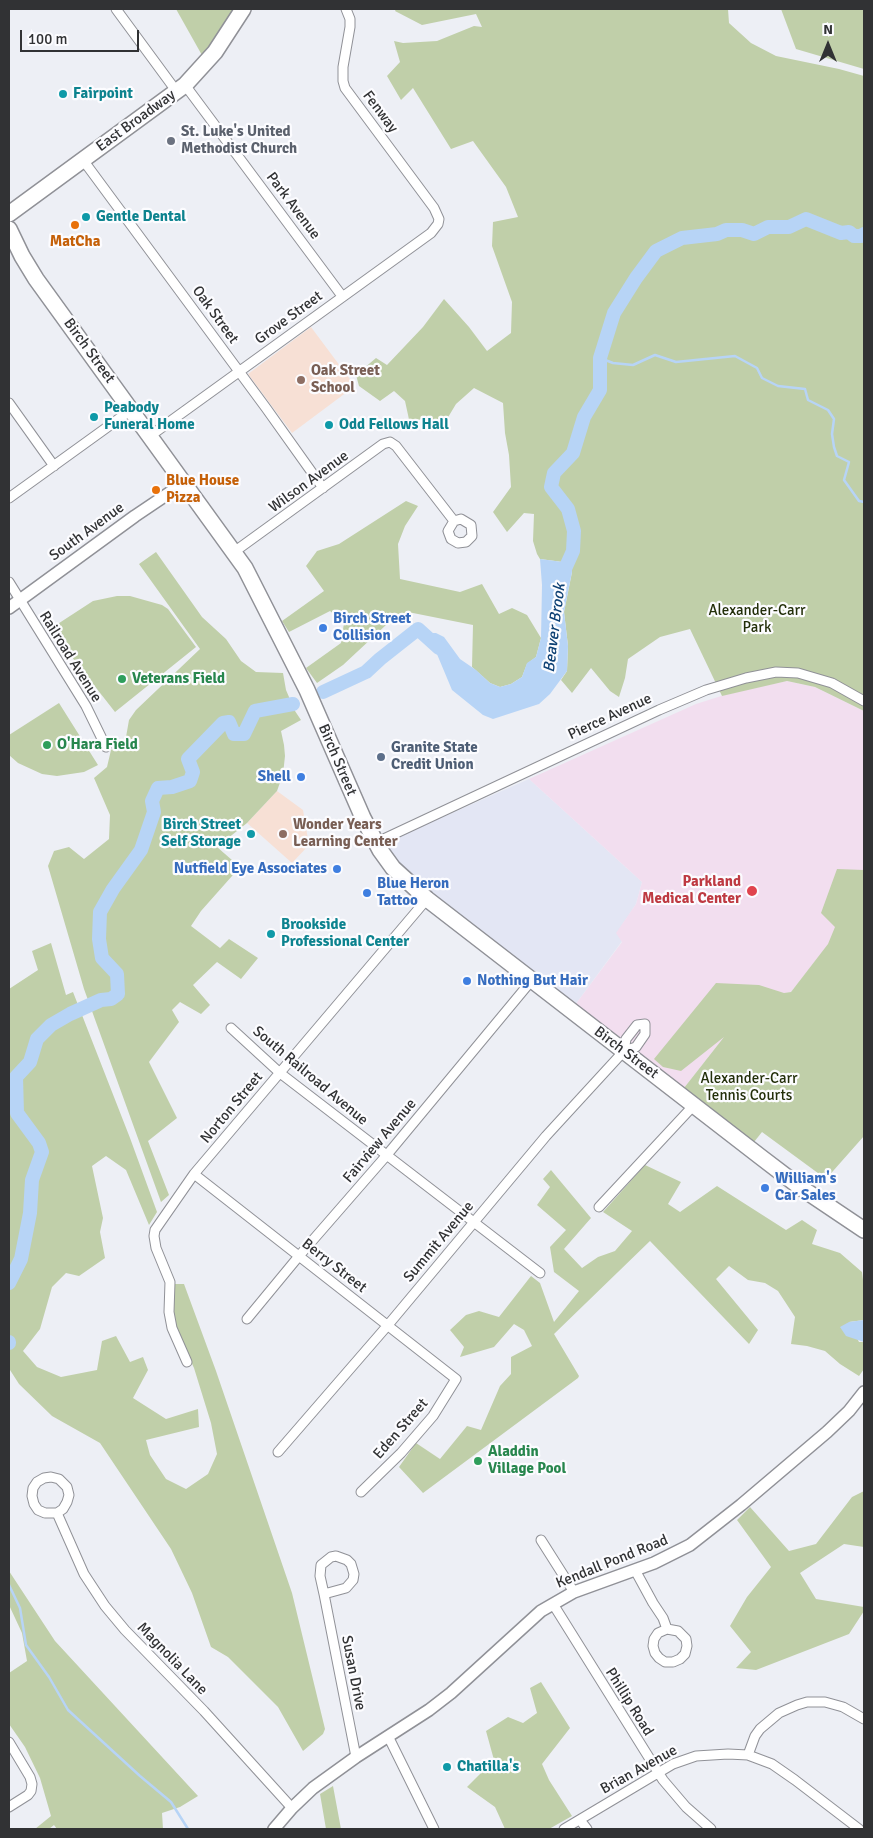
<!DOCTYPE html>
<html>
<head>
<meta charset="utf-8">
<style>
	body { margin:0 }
	#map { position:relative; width:873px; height:1838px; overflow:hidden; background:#edeff5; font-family:Signika,sans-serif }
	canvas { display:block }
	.frame { position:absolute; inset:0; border:10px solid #313234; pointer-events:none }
	.north { position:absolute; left:803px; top:20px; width:50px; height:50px; -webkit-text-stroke:4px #fcfcff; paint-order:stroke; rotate:0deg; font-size:14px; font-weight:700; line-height:20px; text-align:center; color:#313234 }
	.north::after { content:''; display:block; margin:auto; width:18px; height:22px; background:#313234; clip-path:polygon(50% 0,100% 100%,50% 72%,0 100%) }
	.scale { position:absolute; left:20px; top:30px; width:119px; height:22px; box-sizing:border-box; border:2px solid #313234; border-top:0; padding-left:6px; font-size:15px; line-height:18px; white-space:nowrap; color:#313234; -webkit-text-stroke:4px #fcfcff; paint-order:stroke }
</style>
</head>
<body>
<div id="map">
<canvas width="873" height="1838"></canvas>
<div class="frame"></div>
<div class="north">N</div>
<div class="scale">100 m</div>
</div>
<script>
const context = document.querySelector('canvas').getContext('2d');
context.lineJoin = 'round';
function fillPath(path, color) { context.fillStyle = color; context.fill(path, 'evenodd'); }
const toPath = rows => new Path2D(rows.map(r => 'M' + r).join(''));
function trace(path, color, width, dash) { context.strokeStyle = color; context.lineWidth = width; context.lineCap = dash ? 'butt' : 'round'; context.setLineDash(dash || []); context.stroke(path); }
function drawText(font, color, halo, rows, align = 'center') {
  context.font = font + ' Signika,sans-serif'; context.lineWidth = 4.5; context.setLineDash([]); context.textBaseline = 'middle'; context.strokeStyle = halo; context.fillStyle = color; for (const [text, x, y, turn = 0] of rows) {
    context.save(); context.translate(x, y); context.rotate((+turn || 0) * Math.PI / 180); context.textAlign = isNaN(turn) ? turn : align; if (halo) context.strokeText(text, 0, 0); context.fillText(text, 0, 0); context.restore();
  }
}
fillPath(toPath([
	[529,779,642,882,636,904,617,933,622,941,575,1005,409,878,382,844]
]), '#e3e6f4');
fillPath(toPath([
	[311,327,355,386,292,433,248,374],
	[277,791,303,810,309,845,292,863,247,823]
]), '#f7e0d5');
fillPath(toPath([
	[787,681,815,687,864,711,864,900,791,992,754,999,684,1088,575,1005,622,942,616,933,636,904,642,882,529,779,696,704,734,692]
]), '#f2deef');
fillPath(toPath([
	[176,9,234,9,203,57],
	[396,9,728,9,729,23,751,43,776,56,839,69,864,76,864,711,815,687,787,681,722,696,690,629,660,637,628,659,625,678,619,697,610,691,591,668,572,693,561,680,567,671,568,646,564,612,572,572,570,563,540,559,537,554,533,541,534,514,524,513,507,532,493,512,511,487,509,455,505,433,503,403,474,388,456,404,444,424,423,418,410,424,405,401,394,391,380,401,359,386,356,375,376,358,387,365,423,327,444,299,469,327,487,351,511,333,512,302,492,246,493,222,518,217,506,187,473,141,451,149,413,88,401,100,387,76,400,62,394,41,403,43,437,41,474,26,482,27,476,14,422,25,395,11],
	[781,9,864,9,864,69,796,49],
	[406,501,418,506,405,526,398,544,400,579,460,592,482,584,499,614,512,608,527,615,541,638,536,657,527,664,522,677,511,684,500,687,490,683,472,667,473,625,408,612,386,625,343,665,317,683,306,668,341,643,344,623,330,611,289,632,282,621,324,591,306,566,317,551,339,544],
	[156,552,202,617,226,639,241,661,256,672,283,673,286,690,295,711,301,720,281,731,284,745,285,756,283,774,277,791,247,823,217,847,240,867,201,911,191,926,220,948,229,939,258,958,241,979,217,962,193,985,210,1005,201,1014,180,1002,172,1010,179,1022,149,1062,177,1118,148,1141,169,1195,161,1202,84,989,48,866,54,851,69,847,84,859,109,839,110,815,94,778,107,767,111,750,126,737,129,720,136,710,200,649,139,564],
	[117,596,130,596,162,605,168,609,196,647,115,712,50,629,93,601],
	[59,703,98,765,84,772,57,776,42,774,18,763,9,755,9,735],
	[837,869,864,870,864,1136,826,1179,762,1132,754,1142,684,1088,724,1037,681,1071,663,1067,654,1059,716,983,759,985,784,993,791,992,828,944,835,927,821,913],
	[51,943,66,995,73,992,130,1138,157,1212,149,1225,126,1170,106,1156,92,1166,103,1218,100,1232,105,1258,79,1276,66,1273,52,1287,40,1329,23,1351,37,1367,61,1377,97,1370,102,1341,116,1336,130,1362,143,1357,148,1370,133,1398,166,1419,198,1409,199,1427,146,1440,150,1455,166,1479,186,1489,208,1474,217,1454,211,1423,194,1368,174,1325,173,1295,175,1284,184,1284,216,1371,292,1593,325,1729,323,1734,303,1751,278,1707,228,1657,211,1647,192,1593,171,1549,100,1443,52,1416,19,1384,10,1370,9,1372,9,989,38,970,32,951],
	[645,1165,681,1182,668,1204,680,1212,717,1186,786,1230,802,1220,817,1230,812,1244,840,1253,862,1272,864,1288,864,1320,849,1322,859,1342,864,1342,864,1369,859,1376,840,1364,825,1351,807,1346,791,1344,795,1317,778,1291,765,1283,748,1280,729,1266,716,1279,758,1330,749,1344,650,1241,554,1334,579,1376,578,1378,423,1493,399,1467,416,1443,440,1459,467,1426,481,1430,500,1386,511,1374,511,1357,532,1346,524,1330,514,1324,494,1347,460,1357,464,1347,450,1330,466,1315,479,1311,499,1317,531,1276,540,1283,554,1322,579,1291,554,1272,550,1247,566,1230,537,1205,550,1187,543,1179,551,1170,591,1218,564,1249,582,1268,598,1257,615,1251,632,1231,603,1212],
	[864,1491,864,1547,844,1544,800,1573,816,1599,864,1607,864,1611,849,1634,756,1670,736,1668,751,1652,730,1626,747,1597,771,1567,737,1520,750,1507,789,1551,816,1544,852,1497],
	[9,1571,55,1641,198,1796,180,1807,162,1813,163,1829,57,1829,54,1825,49,1829,35,1829,51,1816,40,1778,25,1747,9,1724,9,1673,27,1661,22,1633,9,1605],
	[541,1682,570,1728,542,1764,549,1780,572,1816,549,1829,505,1829,495,1807,467,1787,494,1760,486,1731,508,1717,523,1723,537,1713,530,1688],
	[333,1786,341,1829,326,1829,320,1794]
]), '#c0cfa9');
fillPath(toPath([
	[540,559,570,563,572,572,564,612,568,646,567,671,550,694,539,704,493,719,483,715,452,690,434,647,425,638,428,633,436,633,444,637,460,659,476,670,490,683,500,687,511,684,522,677,527,663,536,657,541,638,542,585],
	[864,1320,864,1342,846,1336,840,1327,849,1322]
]), '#b7d4f6');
trace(toPath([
	[600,358,613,363,633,365,655,355,676,362,735,356,757,368,762,378,778,386,805,389,808,400,828,410,834,419,832,434,834,447,837,456,849,462,844,480,859,501,864,502],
	[9,1585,20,1608,26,1645,49,1677,68,1710,140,1776,171,1802,188,1829]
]), '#b7d4f6', 2.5);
trace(toPath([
	[560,580,573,551,574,531,568,509,551,487,554,473,573,453,584,417,600,390,600,358,614,313,636,278,656,251,682,238,717,234,726,230,742,230,754,234,768,227,789,227,806,219,841,233,849,232,854,236,861,236,864,234],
	[323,692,366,672,380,659,418,629,439,648],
	[9,1283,21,1259,30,1213,32,1180,42,1152,39,1143,17,1113,16,1077,30,1062,37,1039,51,1025,70,1014,101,1000,111,999,118,994,117,974,102,958,99,939,100,912,113,889,141,850,154,812,152,801,158,788,172,787,190,781,193,772,188,759,223,723,229,722,234,734,244,734,255,711,293,704],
	[9,1342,9,1343]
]), '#b7d4f6', 14);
const minor = toPath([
	[116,9,177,92],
	[185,85,342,296],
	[83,160,266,408,323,488],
	[9,403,54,466],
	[150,436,431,233,438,224,439,219,434,208,345,88,343,81,343,67,350,27,350,19,346,9],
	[9,498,131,410],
	[234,552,383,444,390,442,396,446,454,521,448,531,451,539,458,543,466,542,472,536,471,525,461,519,454,521],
	[9,582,86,706,106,747],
	[375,843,659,710,706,690,746,678,776,672,798,673,832,683,864,701],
	[645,1024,645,1034,636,1047,624,1051,626,1039,637,1025,645,1024],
	[231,1028,280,1073,540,1273],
	[194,1174,456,1379,433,1416,401,1453,361,1492],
	[599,1207,694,1105],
	[247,1319,299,1256,386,1156,532,980],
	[187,1362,172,1328,169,1312,170,1282,156,1248,154,1236,155,1230,194,1174,427,899],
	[278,1452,388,1325,546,1136,624,1051],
	[57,1513,45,1513,38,1510,34,1504,32,1496,33,1488,37,1482,44,1478,51,1477,59,1479,67,1487,69,1495,67,1502,63,1509,57,1513,84,1574,105,1606,125,1630,204,1711,292,1808],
	[541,1540,574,1592],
	[336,1556,347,1560,351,1564,354,1574,353,1580,346,1588,324,1594,320,1576,321,1565,331,1557,336,1556],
	[635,1570,653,1603,663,1618,667,1629,678,1631,686,1639,687,1646,685,1654,680,1659,673,1662,665,1662,659,1658,655,1653,653,1646,654,1639,658,1633,667,1629],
	[324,1594,356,1757],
	[553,1604,663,1780,686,1807,711,1829],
	[388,1736,434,1829],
	[9,1742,30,1777,32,1784,31,1791,28,1795,9,1807],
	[748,1755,755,1736,760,1729,779,1713,797,1705,807,1702,825,1702,843,1707,864,1719],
	[580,1820,587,1829],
	[564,1829,673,1764,696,1756,728,1754,748,1755,772,1764,795,1780,859,1829]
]);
const tertiary = toPath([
	[9,608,135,516,184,483],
	[274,1829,292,1808,313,1788,356,1757,429,1710,451,1693,541,1611,574,1592,654,1563,690,1545,741,1505,827,1432,849,1411,864,1392]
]);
const primary = toPath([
	[9,214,185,85,215,52,243,9],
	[9,229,22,256,36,279,245,568,307,690,363,818,380,850,393,868,427,899,762,1158,800,1187,864,1230]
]);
trace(minor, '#909197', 11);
trace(tertiary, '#909197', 14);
trace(primary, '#909197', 18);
trace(minor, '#fff', 9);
trace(tertiary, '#fff', 11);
trace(primary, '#fff', 15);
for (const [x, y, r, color] of [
	[63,94,5,"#0f9aa8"],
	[171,141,5,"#6b7280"],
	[86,217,5,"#0f9aa8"],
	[75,225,5,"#e8710a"],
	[301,380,5,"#8d6e63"],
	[94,417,5,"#0f9aa8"],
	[329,425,5,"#0f9aa8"],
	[156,490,5,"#e8710a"],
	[323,628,5,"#3f7fe0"],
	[122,679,5,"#2e9e5b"],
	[47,745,5,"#2e9e5b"],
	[381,757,5,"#5c6f8a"],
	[301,777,5,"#3f7fe0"],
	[251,834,5,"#0f9aa8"],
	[283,834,5,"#8d6e63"],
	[337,869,5,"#3f7fe0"],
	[752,891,6,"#e0444e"],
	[367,893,5,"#3f7fe0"],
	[271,934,5,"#0f9aa8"],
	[467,981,5,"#3f7fe0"],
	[765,1188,5,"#3f7fe0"],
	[478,1461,5,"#2e9e5b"],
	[447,1767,5,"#0f9aa8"]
]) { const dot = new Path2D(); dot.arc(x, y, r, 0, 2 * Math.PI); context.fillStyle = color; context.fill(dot); trace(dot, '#fcfcff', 2); }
drawText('bold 15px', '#0d838f', '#fcfcff', [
	["Fairpoint",73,94],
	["Gentle Dental",96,217],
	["Peabody",104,408],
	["Funeral Home",104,425],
	["Odd Fellows Hall",339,425],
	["Birch Street",241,825,"right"],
	["Self Storage",241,842,"right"],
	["Brookside",281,925],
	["Professional Center",281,942],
	["Chatilla's",457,1767]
], 'left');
drawText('15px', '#313234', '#fcfcff', [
	["Fenway",380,112,53],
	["East Broadway",136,121,-36],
	["Park Avenue",293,206,53],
	["Oak Street",215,315,54],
	["Grove Street",289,318,-36],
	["Birch Street",89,351,54],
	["Wilson Avenue",309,482,-36],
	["South Avenue",87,532,-36],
	["Railroad Avenue",70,657,58],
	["Pierce Avenue",610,717,-25],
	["Birch Street",337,760,67],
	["Birch Street",626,1053,37],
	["South Railroad Avenue",310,1076,40],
	["Norton Street",232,1108,-50],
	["Fairview Avenue",380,1141,-50],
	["Summit Avenue",439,1242,-50],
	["Berry Street",334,1266,38],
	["Eden Street",401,1429,-49],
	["Kendall Pond Road",612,1562,-22],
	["Magnolia Lane",172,1659,46],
	["Susan Drive",353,1673,79],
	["Phillip Road",629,1702,58],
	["Brian Avenue",639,1770,-29]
]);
drawText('bold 15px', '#5b616d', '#fcfcff', [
	["St. Luke's United",181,132],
	["Methodist Church",181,149]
], 'left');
drawText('bold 15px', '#c56008', '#fcfcff', [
	["MatCha",75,242],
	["Blue House",166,481,"left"],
	["Pizza",166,498,"left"]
]);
drawText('bold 15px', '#785e54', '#fcfcff', [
	["Oak Street",311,371],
	["School",311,388],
	["Wonder Years",293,825],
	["Learning Center",293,842]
], 'left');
drawText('15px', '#232f0a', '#fcfcff', [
	["Alexander-Carr",757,611],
	["Park",757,628],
	["Alexander-Carr",749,1079],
	["Tennis Courts",749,1096]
]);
drawText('bold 15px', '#366cbe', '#fcfcff', [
	["Birch Street",333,619],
	["Collision",333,636],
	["Shell",291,777,"right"],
	["Nutfield Eye Associates",327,869,"right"],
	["Blue Heron",377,884],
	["Tattoo",377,901],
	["Nothing But Hair",477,981],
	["William's",775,1179],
	["Car Sales",775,1196]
], 'left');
drawText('bold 15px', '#27864d', '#fcfcff', [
	["Veterans Field",132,679],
	["O'Hara Field",57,745],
	["Aladdin",488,1452],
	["Village Pool",488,1469]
], 'left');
drawText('bold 15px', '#4e5e75', '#fcfcff', [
	["Granite State",391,748],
	["Credit Union",391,765]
], 'left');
drawText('bold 15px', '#be3a42', '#fcfcff', [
	["Parkland",741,882],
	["Medical Center",741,899]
], 'right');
drawText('italic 16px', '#0e4174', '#fcfcff', [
	["Beaver Brook",555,628,-83]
]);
</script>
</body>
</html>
